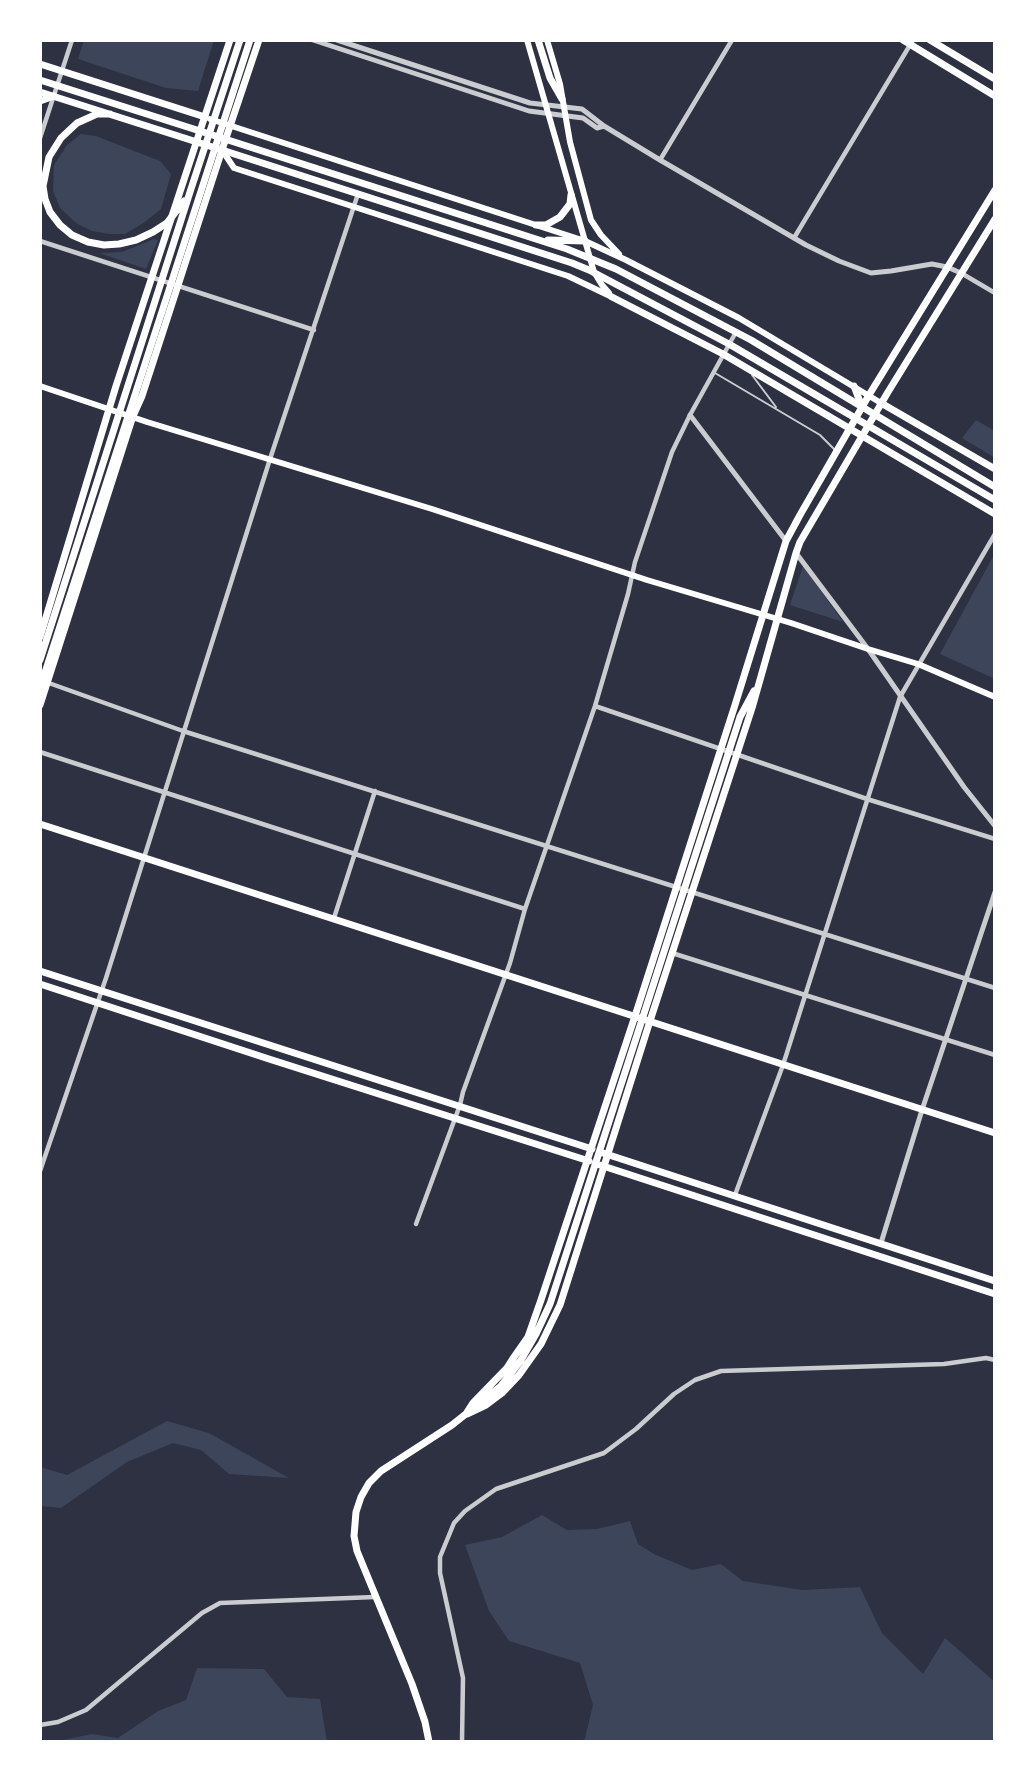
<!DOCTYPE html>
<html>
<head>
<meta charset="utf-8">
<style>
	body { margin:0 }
	#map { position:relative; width:1035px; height:1782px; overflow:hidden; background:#2d3142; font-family:"Libre Baskerville",serif }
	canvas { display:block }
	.frame { position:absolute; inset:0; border:42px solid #fff; pointer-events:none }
</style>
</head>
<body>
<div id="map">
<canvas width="1035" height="1782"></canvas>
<div class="frame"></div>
</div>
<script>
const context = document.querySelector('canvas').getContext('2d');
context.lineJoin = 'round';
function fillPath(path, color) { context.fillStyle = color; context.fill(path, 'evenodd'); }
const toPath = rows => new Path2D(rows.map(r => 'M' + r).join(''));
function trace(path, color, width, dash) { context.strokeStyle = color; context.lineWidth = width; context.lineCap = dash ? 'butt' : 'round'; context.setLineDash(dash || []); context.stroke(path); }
fillPath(toPath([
	[84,40,214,40,198,91,166,88,78,59],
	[81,134,96,136,160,161,171,174,161,209,145,222,125,234,109,234,92,231,76,223,60,208,53,191,54,165,67,145],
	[154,239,158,240,146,269,99,253,122,252],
	[976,420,995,431,995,458,962,438],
	[995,553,995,679,940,654],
	[803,566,843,622,790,605],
	[167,1421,209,1433,289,1478,229,1474,201,1450,173,1443,127,1462,61,1508,40,1506,40,1467,67,1475],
	[542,1515,567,1530,597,1529,630,1521,638,1544,654,1554,692,1570,721,1564,743,1581,802,1590,860,1587,882,1633,923,1674,945,1638,995,1682,995,1742,584,1742,593,1705,580,1663,509,1641,489,1611,465,1545,502,1537],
	[197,1668,264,1669,287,1697,320,1699,327,1742,52,1742,92,1734,118,1738,158,1711,186,1700]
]), '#3c4559');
trace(toPath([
	[715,373,820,435,834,449],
	[752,375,776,407]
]), '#caccd0', 2);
trace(toPath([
	[40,138,72,40],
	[660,160,732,40],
	[794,238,913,40],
	[40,241,314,330],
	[961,273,995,293],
	[46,682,183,731,995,988],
	[595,706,867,799,995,839],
	[40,752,525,909],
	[334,918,375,791],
	[672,953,995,1055],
	[40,1171,106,978,270,459,358,194],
	[735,1195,783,1065,900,697,995,534],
	[416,1224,460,1105,463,1092,510,963,525,909,595,706,628,594,635,562,672,452,690,415,736,332],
	[40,1725,58,1722,86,1710,202,1613,220,1603,375,1597],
	[462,1742,463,1678,440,1573,440,1557,454,1523,465,1511,496,1489,604,1453,636,1429,674,1394,695,1380,721,1371,944,1364,986,1358,995,1360]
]), '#caccd0', 4.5);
trace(toPath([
	[313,40,529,111,583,118,597,128,604,126],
	[337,40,530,103,582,109,604,126,660,160,806,245,839,261,871,273,891,271,932,264,947,267,961,273],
	[690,415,786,541],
	[796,553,868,649,964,787,995,826],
	[881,1243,922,1110,995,892]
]), '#caccd0', 5);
trace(toPath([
	[527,40,594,272,602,285,609,293],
	[547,40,560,84,570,142,591,220,601,235,619,254],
	[210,119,585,241,626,260,739,318,881,403],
	[222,150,234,168,568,276,612,297],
	[40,386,147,422,432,509,647,580,791,623,868,649,918,664,995,697]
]), '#fff', 6);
trace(toPath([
	[903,40,995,96],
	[930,40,995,79],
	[40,64,205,117],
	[40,101,54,96],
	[536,225,546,225,560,217,570,204,571,195],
	[548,240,585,241],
	[612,297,723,354,995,514],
	[854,386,862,407],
	[881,403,995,469],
	[40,637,116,386,200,131,567,249,616,269,751,340,995,487],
	[40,705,133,416,142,396,222,150,572,263,589,270,729,344,995,500],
	[40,824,995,1133],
	[40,971,592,1149],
	[40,984,269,1059,589,1161],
	[603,1153,995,1281],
	[600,1165,995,1294],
	[466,1414,473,1403,507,1368,514,1357,528,1337,541,1300,635,1016,735,705,786,541,800,515,869,395,995,190],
	[467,1414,486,1405,502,1393,519,1375,541,1344,560,1305,650,1021,752,708,796,553,800,542,888,392,995,219],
	[429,1742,425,1722,412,1684,357,1551,354,1536,356,1512,361,1497,369,1483,381,1471,452,1425,501,1386,521,1360,536,1334,550,1304,740,717,754,691]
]), '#fff', 7);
trace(toPath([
	[538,40,550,78,562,99],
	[40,80,200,131,230,40],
	[40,92,222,150,259,40],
	[110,114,97,114,77,123,61,138,49,157,43,186,45,199,50,212,60,225,72,235,88,242,104,245,119,244,136,240,153,232,167,223,184,201],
	[40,660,190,192,240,40],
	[40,688,250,40]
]), '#fff', 7);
</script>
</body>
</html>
